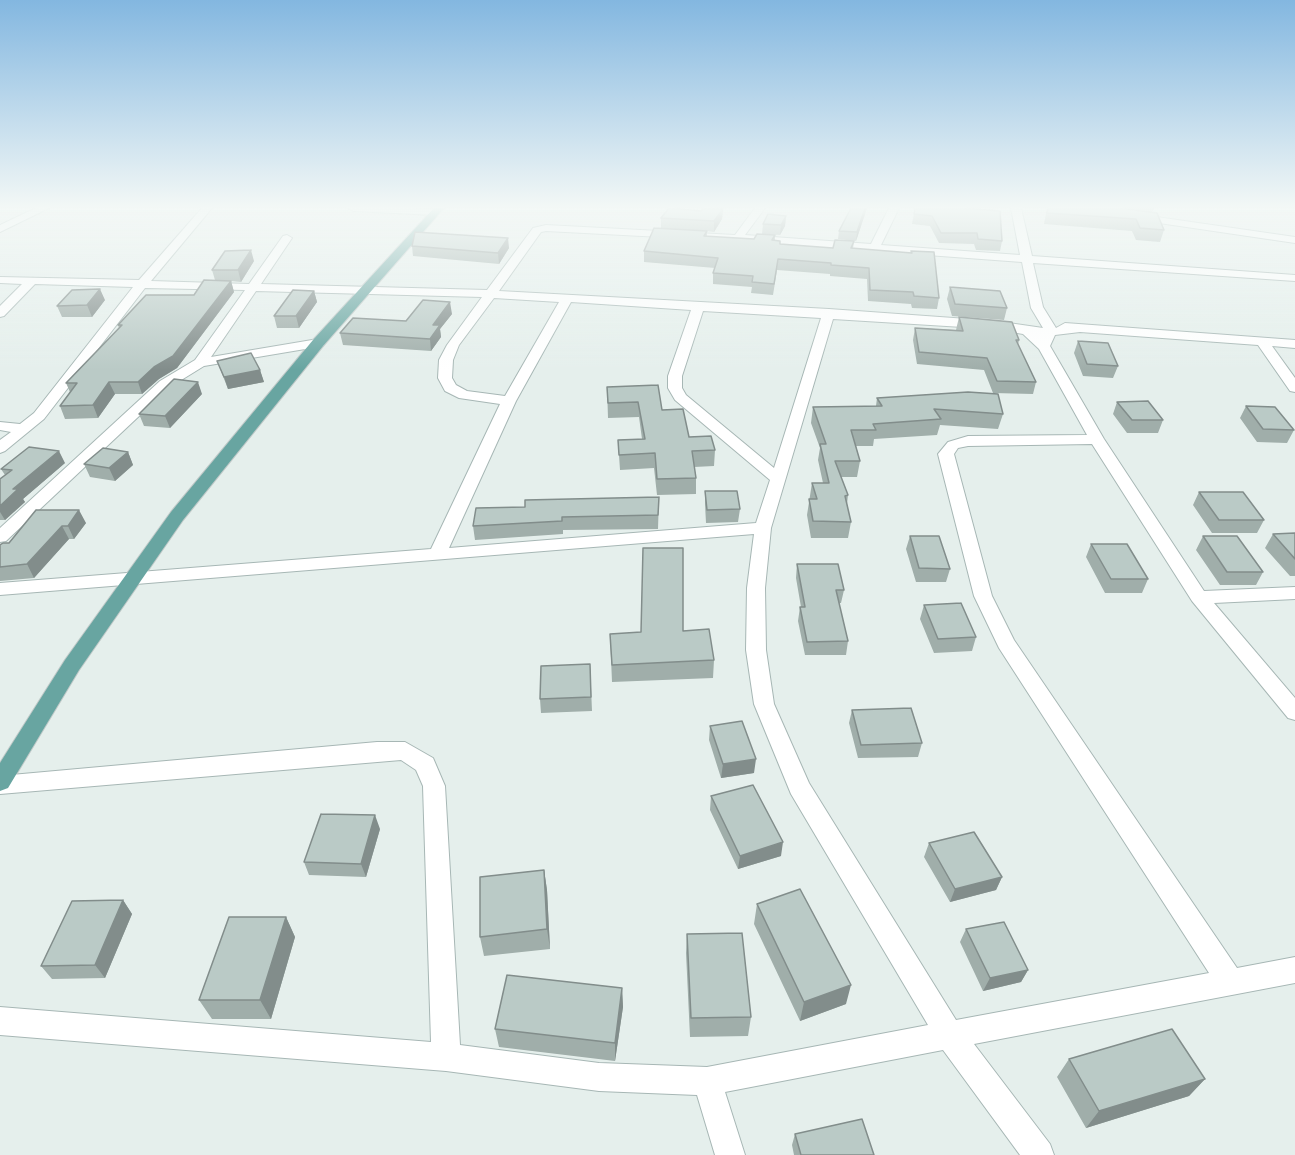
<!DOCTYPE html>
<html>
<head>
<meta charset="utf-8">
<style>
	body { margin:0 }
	canvas { display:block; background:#e5efec }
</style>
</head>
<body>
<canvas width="1295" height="1155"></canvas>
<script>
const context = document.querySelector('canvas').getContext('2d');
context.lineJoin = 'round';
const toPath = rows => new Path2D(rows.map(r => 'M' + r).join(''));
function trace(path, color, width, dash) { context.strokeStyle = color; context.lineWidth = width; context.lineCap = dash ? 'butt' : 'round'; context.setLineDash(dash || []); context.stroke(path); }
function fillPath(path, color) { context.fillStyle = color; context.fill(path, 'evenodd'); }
const minor = toPath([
	[36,208,49,208,0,232,0,225,36,208],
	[202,208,212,208,151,281,249,284,283,236,287,235,292,238,261,284,487,290,533,228,546,225,735,235,755,208,765,208,745,235,871,244,889,208,899,208,881,245,1020,255,1011,208,1021,208,1032,256,1295,275,1295,281,1033,263,1043,307,1056,328,1065,323,1295,340,1295,348,1272,346,1295,378,1295,392,1290,391,1258,345,1080,332,1055,335,1050,346,1104,439,1204,591,1295,587,1295,599,1214,603,1295,698,1295,720,1288,718,1192,601,1092,444,968,446,958,448,954,454,992,596,1014,640,1237,968,1295,957,1295,983,974,1044,1050,1144,1054,1155,1020,1155,943,1050,725,1092,745,1155,715,1155,697,1095,599,1091,446,1071,0,1035,0,1007,431,1042,423,786,416,770,401,760,0,794,0,776,377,742,405,742,433,758,445,786,460,1045,599,1063,707,1067,928,1025,791,794,754,704,746,650,747,588,754,534,0,595,0,583,431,549,500,404,459,398,445,391,438,378,439,360,447,345,482,297,256,291,211,357,318,339,324,343,323,346,204,366,170,387,6,541,0,542,0,528,160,381,195,360,245,290,145,288,44,419,5,451,0,453,0,440,11,432,0,430,0,422,20,424,34,413,133,287,35,284,4,316,0,317,0,306,22,284,0,283,0,277,139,280,202,208],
	[546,231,738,241,1022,262,1031,308,1043,328,995,321,829,309,499,291,541,232,546,231],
	[494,298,559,302,505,396,467,391,456,385,452,378,453,360,459,345,494,298],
	[571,302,691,310,668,376,668,388,675,400,770,480,756,523,449,548,516,401,571,302],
	[703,311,821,318,774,468,686,395,682,388,682,376,703,311],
	[833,319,995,329,1023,334,1039,349,1087,435,968,436,948,442,938,454,974,596,999,648,1209,973,956,1020,809,783,774,704,766,650,765,588,771,528,833,319],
	[348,208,413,208,435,209,440,212,435,215,353,211,348,208],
	[1136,214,1295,237,1295,243,1132,219,1131,217,1136,214]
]);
const major = toPath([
	[434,208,444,208,323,346,183,520,79,670,8,788,0,791,0,763,65,660,171,512,313,340,434,208]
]);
trace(minor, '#a7b7b5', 2);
trace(major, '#c1cac9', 2);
fillPath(minor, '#fff');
fillPath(major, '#68a5a1');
fillPath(toPath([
	[867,208,856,241,838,239,839,231],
	[915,208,1002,241,1000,251,976,250,974,244,939,243,930,226,912,224],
	[1047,208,1154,208,1152,213,1164,230,1160,242,1136,240,1132,231,1044,224],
	[723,209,722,219,714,232,707,231,707,237,754,239,775,235,775,240,780,244,833,248,854,241,853,249,911,253,911,251,939,298,937,309,912,308,911,304,868,301,867,279,830,276,830,274,777,270,773,295,751,293,752,287,713,284,713,273,715,268,644,262,644,251,661,229,661,218,701,211],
	[786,216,785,226,780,235,762,234,763,224],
	[412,246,509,248,499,264,413,256],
	[254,261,241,282,231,281,234,292,177,368,159,379,142,394,115,394,98,418,65,419,60,406,70,392,66,383,119,328,118,325,194,295,215,280,212,270],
	[950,287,1007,308,1004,320,952,316,947,299],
	[314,291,317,302,299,328,277,328,274,316],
	[105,300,92,317,62,317,57,306],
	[452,314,440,329,441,337,431,351,343,345,340,333],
	[959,317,1019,340,1018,345,1036,382,1033,394,993,393,984,370,917,364,913,340,915,328,956,330],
	[1078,341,1118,366,1113,378,1083,376,1074,353],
	[217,361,260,370,264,382,228,389],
	[607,387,662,410,689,437,715,450,714,466,694,467,696,478,696,494,657,495,654,468,620,470,618,440,642,439,639,417,608,418],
	[202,394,170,428,144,426,139,414],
	[877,398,1003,414,998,429,940,425,937,435,874,439,873,446,856,446,860,461,857,477,841,477,848,495,847,504,851,522,848,538,811,538,807,515,812,483,823,483,818,460,820,448,811,423,813,407,876,406],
	[1117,402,1163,420,1158,433,1127,433,1113,414],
	[1246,406,1294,430,1287,443,1257,442,1240,418],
	[128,452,133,465,115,481,90,477,84,464],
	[65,463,23,499,25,502,5,520,0,520,0,479,5,475,1,469],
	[705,491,740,509,738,522,706,523,705,504],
	[1199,492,1264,520,1257,533,1212,533,1193,505],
	[659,497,658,529,563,530,563,534,475,540,473,526,525,507],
	[36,510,86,523,74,539,69,539,34,578,0,581,0,545,9,543],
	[1295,533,1295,576,1290,576,1265,548,1273,534],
	[910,536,950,569,946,582,916,582,906,549],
	[1203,536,1263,572,1256,585,1220,585,1196,550],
	[1091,544,1148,579,1142,593,1105,593,1086,557],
	[797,564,844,590,841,603,839,603,848,641,846,655,805,655,798,621,800,607,801,607,796,578],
	[924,605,976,637,972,651,934,653,920,619],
	[683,631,714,660,713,678,612,682,610,634],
	[590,664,592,711,541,713,540,699],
	[852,710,922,743,918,757,858,758,849,723],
	[710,726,754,773,721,778,709,740],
	[711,796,781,856,738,869,710,810],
	[380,829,366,877,309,875,304,862],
	[929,843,1002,877,996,890,950,902,924,857],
	[544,870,547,890,550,949,484,956,480,937],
	[123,900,132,914,105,978,52,979,41,966],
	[757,904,846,1004,800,1021,754,924],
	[286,917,295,937,271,1019,212,1019,199,1000],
	[966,929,1028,970,1021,982,983,991,960,942],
	[687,934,751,1017,748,1036,690,1037,686,953],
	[622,988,623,1007,615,1061,499,1047,495,1029],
	[1069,1059,1205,1079,1189,1096,1086,1128,1057,1077],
	[795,1134,874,1155,794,1155,792,1145]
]), '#a0aeaa');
fillPath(toPath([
	[865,208,867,208,856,241,857,232],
	[723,209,722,219,714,232,714,221],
	[786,216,785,226,780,235,781,225],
	[508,238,509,248,499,264,498,253],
	[251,250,254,261,241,282,238,270],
	[231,281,234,292,177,368,159,379,142,394,138,382],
	[100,289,105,300,92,317,87,305],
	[314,291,317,302,299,328,296,316],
	[450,302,452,314,440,329,441,337,431,351,430,339,433,325],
	[260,370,264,382,228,389,224,377],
	[109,382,115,394,98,418,93,405],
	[198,382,202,394,170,428,165,416],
	[59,451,65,463,23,499,25,502,5,520,0,512,0,506,13,489],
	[128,452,133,465,115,481,109,468],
	[79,510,86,523,74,539,68,526],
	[62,526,69,539,34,578,27,564],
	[756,759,754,773,721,778,723,764],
	[375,815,380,829,366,877,361,864],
	[783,842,781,856,738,869,740,856],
	[544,870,547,890,550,949,547,929],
	[1002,877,996,890,950,902,955,889],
	[123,900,132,914,105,978,95,965],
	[286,917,295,937,271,1019,260,1000],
	[1028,970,1021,982,983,991,990,978],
	[851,985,846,1004,800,1021,804,1002],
	[622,988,623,1007,615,1061,615,1043],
	[1205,1079,1189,1096,1086,1128,1099,1111]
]), '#828d8b');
const building = toPath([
	[669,208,701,211,704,208,723,209,714,221,661,218,669,208],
	[851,208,865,208,857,232,839,231,851,208],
	[915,208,962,208,1000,211,1002,241,978,239,977,233,941,233,932,216,914,214,915,208],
	[1048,208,1119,208,1157,213,1164,230,1140,228,1136,219,1047,213,1048,208],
	[768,214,786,216,781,225,763,224,768,214],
	[654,228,707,231,704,236,754,239,757,234,775,235,772,240,780,241,780,244,833,248,835,240,854,241,851,248,912,253,911,251,934,252,939,298,914,296,913,292,870,290,869,268,831,265,831,263,778,259,774,284,752,282,753,276,713,273,718,258,644,251,654,228],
	[415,232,508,238,498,253,412,246,415,232],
	[251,250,238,270,212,270,225,251,251,250],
	[204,280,231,281,173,356,154,367,138,382,109,382,93,405,60,406,77,383,66,383,122,325,118,325,146,295,194,295,204,280],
	[950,287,1000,291,1007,308,955,304,950,287],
	[100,289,87,305,57,306,72,290,100,289],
	[293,290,314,291,296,316,274,316,293,290],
	[423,300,450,302,433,325,440,325,430,339,340,333,353,318,406,321,423,300],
	[959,317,1012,322,1019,340,1016,340,1036,382,997,381,987,358,919,352,915,328,963,331,959,317],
	[1078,341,1108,343,1118,366,1087,364,1078,341],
	[251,353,260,370,224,377,217,361,251,353],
	[174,379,198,382,165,416,139,414,174,379],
	[658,385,662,410,683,409,689,437,711,436,715,450,692,451,696,478,657,479,655,453,619,455,618,440,645,439,638,402,608,403,607,387,658,385],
	[968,392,998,394,1003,414,934,409,941,419,873,424,876,430,851,430,860,461,835,461,848,495,845,496,851,522,813,521,809,499,817,499,812,483,829,483,820,444,826,444,813,407,882,406,877,398,968,392],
	[1148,401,1163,420,1132,420,1117,402,1148,401],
	[1246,406,1275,407,1294,430,1263,429,1246,406],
	[29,447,59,451,13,489,18,489,0,506,0,479,12,470,1,469,29,447],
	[103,448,128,452,109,468,84,464,103,448],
	[705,491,737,491,740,509,707,510,705,491],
	[1199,492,1243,492,1264,520,1219,520,1199,492],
	[659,497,658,515,562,517,562,521,473,526,476,508,525,507,525,500,659,497],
	[36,510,79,510,68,526,62,526,27,564,0,567,0,545,3,543,9,543,36,510],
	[1295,533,1295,559,1273,534,1295,533],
	[910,536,939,536,950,569,919,568,910,536],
	[1203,536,1237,536,1263,572,1227,572,1203,536],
	[1091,544,1127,544,1148,579,1111,579,1091,544],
	[643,548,683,548,683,631,709,629,714,660,612,665,610,634,641,632,643,548],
	[797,564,838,564,844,590,836,590,848,641,807,642,800,607,805,607,797,564],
	[961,603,976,637,938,639,924,605,961,603],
	[590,664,591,697,540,699,541,666,590,664],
	[911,708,922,743,861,745,852,710,911,708],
	[742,721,756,759,723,764,710,726,742,721],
	[753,785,783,842,740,856,711,796,753,785],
	[321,814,375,815,361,864,304,862,321,814],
	[974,832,1002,877,955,889,929,843,974,832],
	[544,870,547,929,480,937,480,877,544,870],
	[800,889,851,985,804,1002,757,904,800,889],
	[123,900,95,965,41,966,72,901,123,900],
	[229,917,286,917,260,1000,199,1000,229,917],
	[1004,922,1028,970,990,978,966,929,1004,922],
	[742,933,751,1017,691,1018,687,934,742,933],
	[507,975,622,988,615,1043,495,1029,507,975],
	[1172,1029,1205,1079,1099,1111,1069,1059,1172,1029],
	[862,1119,874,1155,801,1155,795,1134,862,1119]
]);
fillPath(building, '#bacac6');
trace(building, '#828d8b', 1.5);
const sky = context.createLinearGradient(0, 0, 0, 370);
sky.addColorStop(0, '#83b7e0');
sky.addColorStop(0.56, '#f3f8f6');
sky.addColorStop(1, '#f3f8f600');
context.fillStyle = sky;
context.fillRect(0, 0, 1295, 370);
</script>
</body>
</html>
